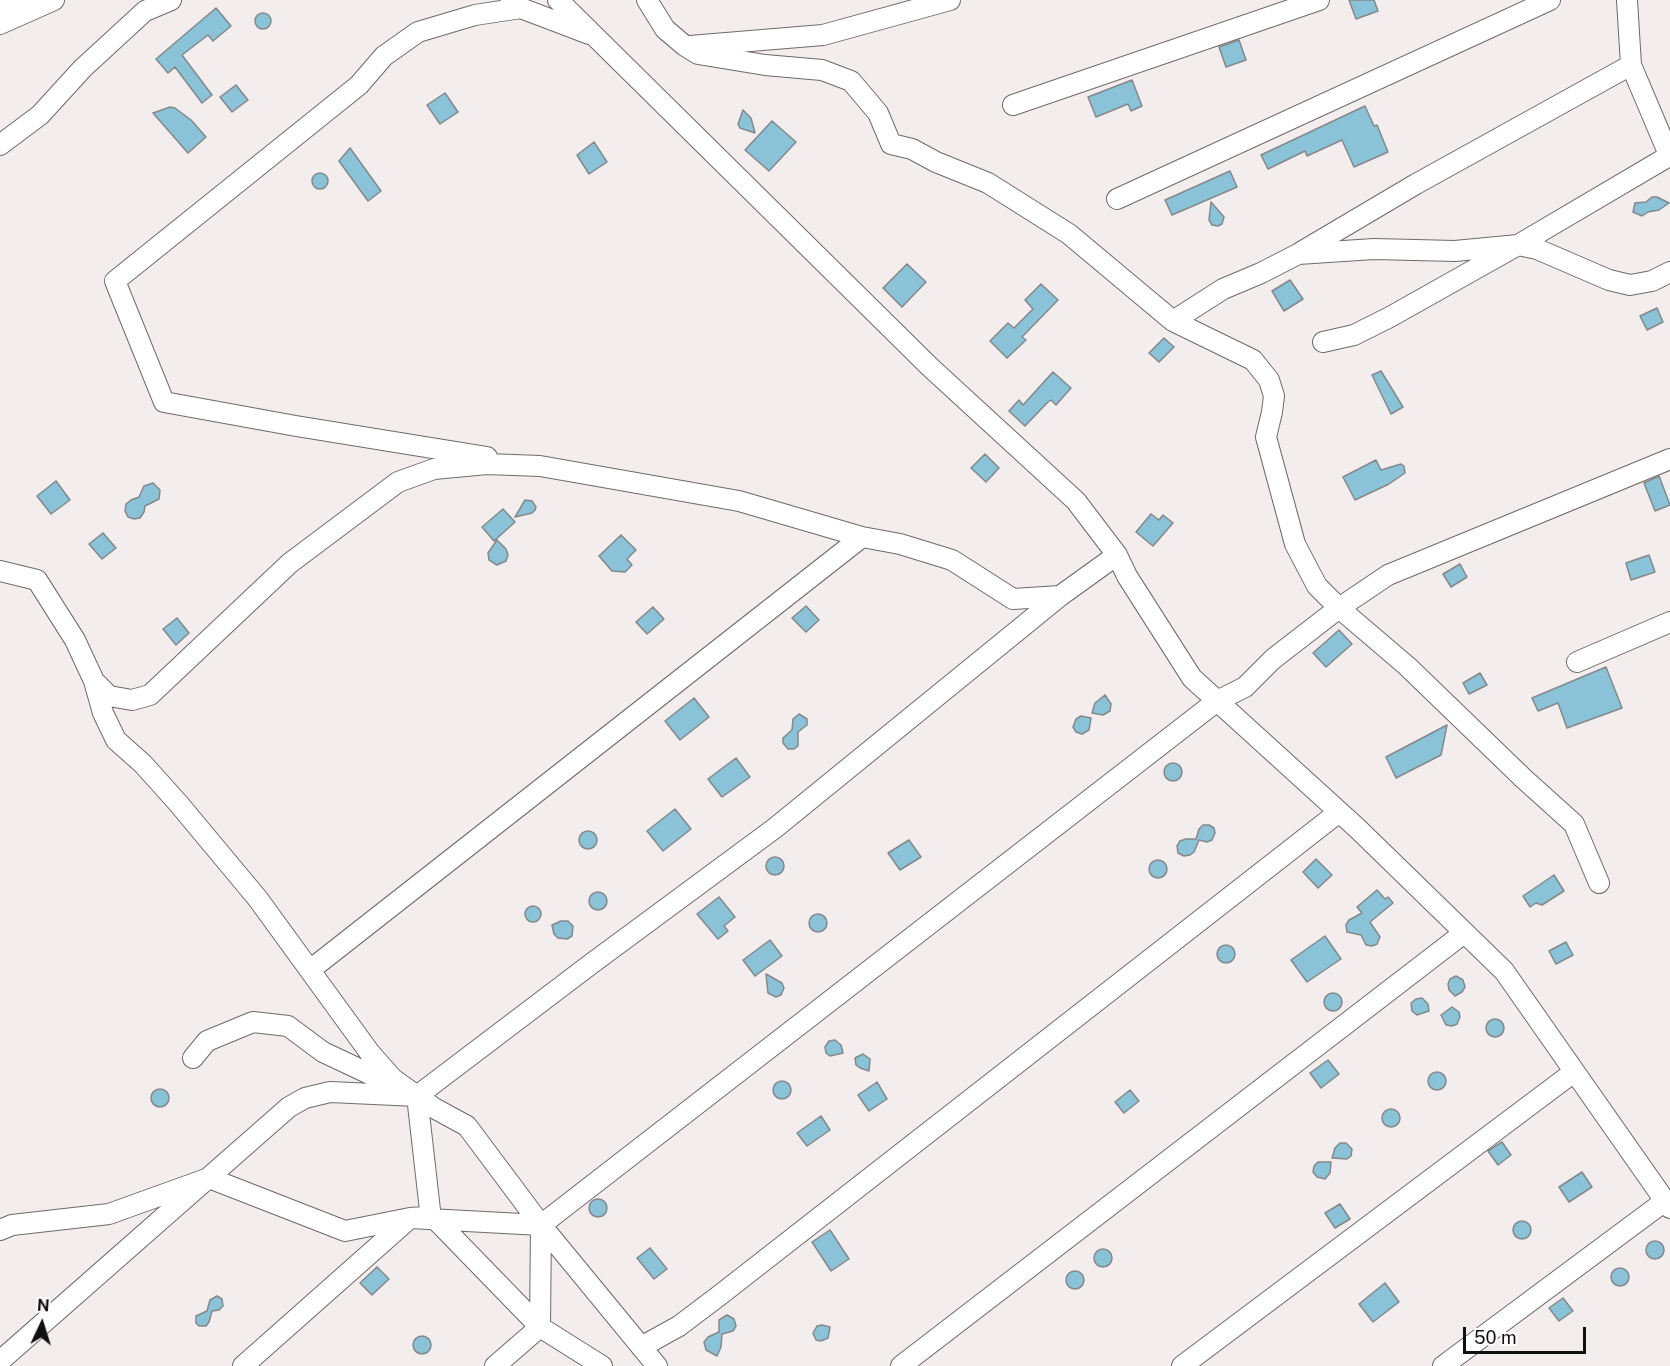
<!DOCTYPE html>
<html>
<head>
<meta charset="utf-8">
<style>
	body { margin:0 }
	#map { position:relative; width:1670px; height:1366px; overflow:hidden; background:#f3edee; font-family:"Public Sans",sans-serif }
	canvas { display:block }
	.north { position:absolute; left:12px; top:1294px; width:60px; height:60px; -webkit-text-stroke:4px #fffbfc; paint-order:stroke; rotate:4deg; font-size:16px; font-weight:700; line-height:24px; text-align:center; color:#110f0f }
	.north::after { content:''; display:block; margin:auto; width:21px; height:27px; background:#110f0f; clip-path:polygon(50% 0,100% 100%,50% 72%,0 100%) }
	.scale { position:absolute; left:1463px; top:1327px; width:123px; height:27px; box-sizing:border-box; border:3px solid #110f0f; border-top:0; padding-left:8px; font-size:18px; line-height:21px; white-space:nowrap; color:#110f0f; -webkit-text-stroke:4px #fffbfc; paint-order:stroke }
</style>
</head>
<body>
<div id="map">
<canvas width="1670" height="1366"></canvas>
<div class="north">N</div>
<div class="scale">50 m</div>
</div>
<script>
const context = document.querySelector('canvas').getContext('2d');
context.lineJoin = 'round';
function fillPath(path, color) { context.fillStyle = color; context.fill(path, 'evenodd'); }
const toPath = rows => new Path2D(rows.map(r => 'M' + r).join(''));
function trace(path, color, width, dash) { context.strokeStyle = color; context.lineWidth = width; context.lineCap = dash ? 'butt' : 'round'; context.setLineDash(dash || []); context.stroke(path); }
const building = toPath([
	[1349,0,1374,0,1378,11,1356,19,1349,0],
	[216,8,231,26,213,41,208,35,182,55,212,95,202,103,175,67,168,73,156,59,216,8],
	'255 21a8 8 0 1 1 16 0a8 8 0 1 1-16 0Z',
	[1239,40,1246,60,1226,67,1219,47,1239,40],
	[1132,80,1142,106,1131,111,1128,104,1096,117,1088,97,1132,80],
	[236,85,248,100,232,112,220,97,236,85],
	[445,93,458,112,440,124,427,105,445,93],
	[1365,106,1374,126,1377,125,1388,152,1354,167,1342,140,1307,156,1305,151,1268,169,1261,155,1365,106],
	[170,107,175,108,191,120,206,137,188,153,153,113,170,107],
	[743,110,751,118,755,133,740,128,738,124,743,110],
	[772,121,796,142,769,171,745,150,772,121],
	[594,142,607,162,589,174,577,155,594,142],
	[350,148,381,191,368,201,339,161,350,148],
	[1230,171,1237,187,1172,215,1165,200,1230,171],
	'312 181a8 8 0 1 1 16 0a8 8 0 1 1-16 0Z',
	[1652,197,1657,197,1669,203,1659,210,1648,212,1642,216,1633,212,1635,203,1646,202,1652,197],
	[1211,202,1224,217,1222,224,1218,226,1212,225,1209,220,1211,202],
	[907,264,926,282,902,307,883,288,907,264],
	[1290,280,1303,299,1284,311,1272,291,1290,280],
	[1041,284,1058,300,1022,337,1026,340,1007,358,990,341,1008,323,1014,328,1033,309,1025,300,1041,284],
	[1657,308,1663,322,1647,330,1640,316,1657,308],
	[1164,338,1174,347,1159,362,1149,353,1164,338],
	[1381,371,1403,407,1391,414,1372,375,1381,371],
	[1053,372,1071,388,1056,405,1051,400,1048,402,1025,426,1009,411,1019,400,1023,405,1053,372],
	[985,454,999,468,986,482,971,468,985,454],
	[1376,460,1381,470,1401,464,1404,466,1405,473,1389,484,1355,500,1343,477,1376,460],
	[1659,476,1670,505,1655,511,1644,483,1659,476],
	[56,481,70,500,51,514,37,496,56,481],
	[153,483,160,490,159,499,145,506,144,512,140,518,134,519,128,517,125,511,126,504,131,500,139,497,144,486,153,483],
	[525,500,532,501,536,507,535,510,532,513,515,517,525,500],
	[503,509,515,522,494,541,482,527,503,509],
	[1151,514,1159,520,1163,515,1173,523,1153,546,1136,532,1151,514],
	[103,533,116,548,102,559,89,544,103,533],
	[621,535,636,550,627,559,632,565,625,572,612,571,599,556,621,535],
	[497,540,506,549,508,555,506,561,497,565,489,560,488,553,497,540],
	[1649,555,1655,572,1631,580,1626,563,1649,555],
	[1460,564,1467,577,1451,587,1443,574,1460,564],
	[806,606,819,620,806,632,792,618,806,606],
	[653,607,664,619,647,634,636,622,653,607],
	[177,618,189,633,176,645,163,629,177,618],
	[1339,630,1352,644,1326,667,1313,653,1339,630],
	[1606,667,1622,708,1567,728,1558,703,1538,711,1532,698,1606,667],
	[1480,673,1487,685,1469,694,1463,683,1480,673],
	[1105,695,1111,704,1110,711,1103,715,1092,713,1095,703,1105,695],
	[694,698,709,717,680,740,665,721,694,698],
	[799,714,807,719,807,725,798,732,798,746,794,749,788,749,783,743,783,738,792,730,793,719,799,714],
	[1081,716,1091,718,1089,730,1082,734,1076,732,1073,727,1076,719,1081,716],
	[1447,725,1441,755,1396,778,1386,757,1447,725],
	[736,758,750,777,722,797,708,779,736,758],
	'1164 772a9 9 0 1 1 18 0a9 9 0 1 1-18 0Z',
	[675,809,691,829,663,851,647,831,675,809],
	[1203,825,1209,825,1214,828,1215,833,1212,840,1207,842,1199,840,1194,852,1190,855,1184,856,1178,853,1177,846,1180,841,1186,839,1196,839,1199,829,1203,825],
	'579 840a9 9 0 1 1 18 0a9 9 0 1 1-18 0Z',
	[909,840,921,857,900,870,888,853,909,840],
	'766 866a9 9 0 1 1 18 0a9 9 0 1 1-18 0Z',
	[1316,859,1332,875,1318,888,1303,872,1316,859],
	'1149 869a9 9 0 1 1 18 0a9 9 0 1 1-18 0Z',
	[1554,875,1564,891,1542,905,1536,903,1530,907,1523,896,1554,875],
	[1377,890,1385,899,1388,897,1393,903,1370,922,1380,937,1377,944,1372,946,1366,945,1361,935,1347,932,1346,925,1349,920,1362,913,1357,907,1377,890],
	'589 901a9 9 0 1 1 18 0a9 9 0 1 1-18 0Z',
	[719,897,735,917,724,926,728,931,718,939,697,914,719,897],
	'525 914a8 8 0 1 1 16 0a8 8 0 1 1-16 0Z',
	'809 923a9 9 0 1 1 18 0a9 9 0 1 1-18 0Z',
	[561,921,568,921,573,926,572,936,567,939,558,938,554,934,552,925,561,921],
	[1325,936,1341,959,1307,982,1291,960,1325,936],
	[770,940,782,956,755,976,743,960,770,940],
	[1566,942,1573,955,1556,964,1549,951,1566,942],
	'1217 954a9 9 0 1 1 18 0a9 9 0 1 1-18 0Z',
	[766,974,782,983,784,988,781,995,776,997,768,993,766,974],
	[1456,976,1463,980,1465,987,1462,992,1455,996,1449,990,1448,984,1450,979,1456,976],
	'1324 1002a9 9 0 1 1 18 0a9 9 0 1 1-18 0Z',
	[1422,998,1428,1004,1429,1011,1417,1015,1412,1011,1411,1003,1416,999,1422,998],
	[1452,1007,1459,1012,1460,1017,1457,1024,1452,1026,1446,1025,1441,1015,1452,1007],
	'1486 1028a9 9 0 1 1 18 0a9 9 0 1 1-18 0Z',
	[835,1040,841,1045,843,1053,830,1056,826,1053,825,1047,829,1041,835,1040],
	[863,1054,870,1059,869,1071,860,1068,856,1065,855,1058,863,1054],
	[1328,1060,1339,1074,1321,1088,1310,1073,1328,1060],
	'1428 1081a9 9 0 1 1 18 0a9 9 0 1 1-18 0Z',
	'773 1090a9 9 0 1 1 18 0a9 9 0 1 1-18 0Z',
	[877,1082,887,1099,869,1111,858,1095,877,1082],
	'151 1098a9 9 0 1 1 18 0a9 9 0 1 1-18 0Z',
	[1130,1090,1139,1101,1124,1113,1115,1102,1130,1090],
	'1382 1118a9 9 0 1 1 18 0a9 9 0 1 1-18 0Z',
	[821,1116,830,1130,807,1146,797,1133,821,1116],
	[1502,1142,1511,1155,1498,1165,1488,1151,1502,1142],
	[1340,1143,1346,1143,1352,1149,1351,1156,1347,1159,1332,1158,1335,1148,1340,1143],
	[1318,1162,1331,1162,1330,1173,1325,1179,1317,1177,1313,1172,1314,1166,1318,1162],
	[1582,1172,1592,1187,1569,1202,1559,1187,1582,1172],
	'589 1208a9 9 0 1 1 18 0a9 9 0 1 1-18 0Z',
	[1340,1204,1350,1219,1335,1228,1325,1213,1340,1204],
	'1513 1230a9 9 0 1 1 18 0a9 9 0 1 1-18 0Z',
	[830,1230,849,1259,831,1271,812,1242,830,1230],
	'1646 1250a9 9 0 1 1 18 0a9 9 0 1 1-18 0Z',
	[650,1248,667,1269,654,1279,637,1258,650,1248],
	'1094 1258a9 9 0 1 1 18 0a9 9 0 1 1-18 0Z',
	[377,1267,389,1279,372,1295,360,1283,377,1267],
	'1611 1277a9 9 0 1 1 18 0a9 9 0 1 1-18 0Z',
	'1066 1280a9 9 0 1 1 18 0a9 9 0 1 1-18 0Z',
	[1385,1283,1399,1302,1373,1322,1359,1304,1385,1283],
	[217,1296,222,1299,223,1306,219,1310,212,1311,209,1322,206,1326,199,1326,196,1323,196,1316,207,1311,210,1300,217,1296],
	[1563,1298,1573,1311,1559,1321,1549,1308,1563,1298],
	[727,1315,734,1319,736,1326,733,1331,722,1334,721,1347,717,1356,706,1350,704,1342,708,1337,719,1332,719,1320,727,1315],
	[822,1325,830,1327,828,1338,821,1341,816,1340,813,1333,817,1326,822,1325],
	'413 1345a9 9 0 1 1 18 0a9 9 0 1 1-18 0Z'
]);
fillPath(building, '#8ac3d7');
trace(building, '#84888a', 1.5);
const minor = toPath([
	[558,0,930,367,1076,501,1117,555,1127,576,1192,678,1357,828,1504,971,1670,1208],
	[647,0,665,29,685,46,698,54,765,65,822,70,851,81,878,113,891,144,912,149,936,162,988,183,1069,234,1173,321,1253,360,1269,380,1274,396,1272,412,1266,437,1295,544,1317,586,1339,608,1407,666,1523,778,1574,824,1599,883],
	[1627,0,1631,65,1670,157],
	[510,4,589,34],
	[0,6,33,7],
	[0,24,54,0],
	[690,46,823,35,950,0],
	[1013,105,1319,0],
	[0,145,40,115,83,68,145,11,171,0],
	[1117,199,1550,0],
	[1301,252,1416,184,1631,65],
	[1173,321,1223,289,1261,273,1298,254,1374,249,1455,251,1518,245,1537,249,1609,280,1630,285,1652,281,1670,272],
	[1323,342,1354,335,1390,317,1518,245,1669,156],
	[487,457,296,426,164,402,115,281,359,85,384,56,418,32,475,15,521,8],
	[0,571,37,580,75,640,94,681,103,713,116,740,143,764,178,803,258,899,370,1053,393,1079,434,1108,467,1126,541,1225,657,1366],
	[1577,662,1670,622],
	[94,681,109,696,132,700,150,695,290,563,398,482,434,469,487,464,540,466,739,501,862,537,900,544,952,560,1013,599,1060,596],
	[310,970,862,537],
	[193,1058,207,1041,253,1022,288,1026,323,1052,393,1085],
	[417,1096,431,1219],
	[0,1230,12,1225,109,1214,209,1178,345,1231,410,1218,541,1225,1217,701,1245,687,1273,659,1339,608,1388,575,1670,459],
	[641,1347,679,1326,720,1295,1339,812],
	[0,1361,289,1107,305,1098,330,1092,417,1096,591,964,775,828,1060,596,1117,555],
	[243,1366,410,1218,424,1217,437,1221,540,1327,602,1366],
	[495,1366,540,1327,541,1225],
	[901,1366,1464,933],
	[1182,1366,1574,1072],
	[1443,1366,1665,1201]
]);
trace(minor, '#6f6a6a', 22);
trace(minor, '#fff', 20);
</script>
</body>
</html>
